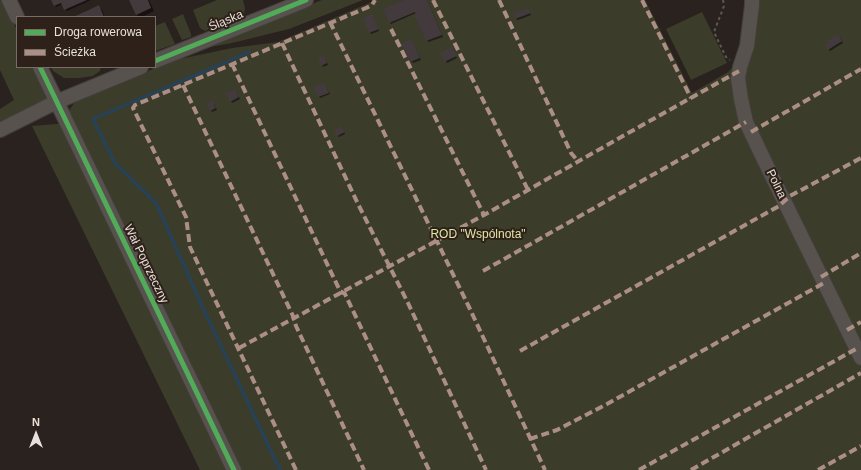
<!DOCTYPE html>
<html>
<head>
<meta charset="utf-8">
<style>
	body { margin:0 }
	#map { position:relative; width:861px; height:470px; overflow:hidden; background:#29221e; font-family:Arial,sans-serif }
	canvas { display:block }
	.legend { position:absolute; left:16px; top:16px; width:140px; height:52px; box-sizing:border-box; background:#2d2119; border:1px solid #786d66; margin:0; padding:5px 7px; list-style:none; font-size:12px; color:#e8e0da }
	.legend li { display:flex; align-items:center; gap:8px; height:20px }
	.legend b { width:20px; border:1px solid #786d66 }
	.north { position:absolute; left:16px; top:414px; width:40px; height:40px; -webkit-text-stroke:3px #2d2119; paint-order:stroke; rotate:0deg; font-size:11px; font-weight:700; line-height:16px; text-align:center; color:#e8e0da }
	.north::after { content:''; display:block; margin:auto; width:14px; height:18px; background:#e8e0da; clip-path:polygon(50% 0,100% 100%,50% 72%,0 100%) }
</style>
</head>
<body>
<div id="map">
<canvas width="861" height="470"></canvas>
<ul class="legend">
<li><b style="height:5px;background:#51ab58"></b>Droga rowerowa</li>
<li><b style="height:5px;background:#ac8f84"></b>Ścieżka</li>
</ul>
<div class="north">N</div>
</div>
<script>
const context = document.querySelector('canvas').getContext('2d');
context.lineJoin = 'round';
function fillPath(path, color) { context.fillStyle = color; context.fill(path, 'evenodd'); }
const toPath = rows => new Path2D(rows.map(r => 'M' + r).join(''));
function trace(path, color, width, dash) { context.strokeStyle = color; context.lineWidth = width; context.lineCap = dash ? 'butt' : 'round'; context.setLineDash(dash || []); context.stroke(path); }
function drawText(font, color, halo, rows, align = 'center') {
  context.font = font + ' Arial,sans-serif'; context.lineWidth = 4; context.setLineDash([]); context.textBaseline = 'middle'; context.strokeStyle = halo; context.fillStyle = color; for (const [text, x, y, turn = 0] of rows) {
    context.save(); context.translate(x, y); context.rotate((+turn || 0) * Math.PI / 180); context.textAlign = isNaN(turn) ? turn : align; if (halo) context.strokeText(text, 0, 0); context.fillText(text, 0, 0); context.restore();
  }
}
fillPath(toPath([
	[0,0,3,0,17,30,17,67,35,67,47,98,43,103,0,128,0,109,14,100,0,70],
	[217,0,243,0,245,8,244,16,205,31,200,28,193,10],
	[322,0,363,0,289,29,232,43,210,47,206,46],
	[376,0,645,0,692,93,728,72,737,63,755,0,861,0,861,470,200,470,32,126,68,123,70,109,75,102,94,93,175,60,232,48,278,42],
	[702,12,727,63,691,80,666,29],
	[183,14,191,34,191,37,182,40,172,19],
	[165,22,175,44,155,51,155,26],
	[51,67,101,67,100,71,93,76,79,78,64,78,53,71]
]), '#3c3c2a');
fillPath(toPath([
	[52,0,91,0,67,11,62,4,56,7],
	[130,0,149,0,154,11,142,17,139,17,136,14],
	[407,0,427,0,443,37,428,42,416,13,391,24,390,23],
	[99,6,102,10,105,17,76,17],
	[529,11,531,15,518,20,516,19,515,15],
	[373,17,379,31,371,34,364,18],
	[840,37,843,43,830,51,828,49],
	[411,40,421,60,413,63,403,44],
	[453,50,457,58,447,63,441,53],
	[324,56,328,65,323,67,322,65],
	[324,84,330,94,320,98,315,88],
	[235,90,240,99,232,103,231,101],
	[214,104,217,110,212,112,211,110],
	[343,129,345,134,339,137,338,136]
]), '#0007');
trace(toPath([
	[249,52,93,119,115,163,156,203,203,308,280,470]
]), '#274256', 3.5);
fillPath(toPath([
	[51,0,87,0,64,10,61,3,54,6],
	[129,0,148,0,151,8,136,15],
	[404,0,427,0,442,35,426,41,415,16,416,15,415,12,389,23,383,9],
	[99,5,104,17,73,17,91,9],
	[528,8,531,13,515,19,513,14],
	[372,14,379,29,369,33,363,18],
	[838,34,842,41,828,50,825,45,828,44,827,41],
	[411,39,420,58,410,62,402,43],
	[452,47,457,56,444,62,440,53],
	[324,55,327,63,321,66,318,57],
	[324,83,329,93,318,97,313,87],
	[235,89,239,97,230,102,226,93],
	[212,101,216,108,210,111,206,104],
	[341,126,345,132,337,136,334,130]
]), '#433a3d');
const minor = toPath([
	[9,0,17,17],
	[752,0,752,5,747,46,740,67,738,78,741,99,746,122,766,164,861,358],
	[155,61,306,0],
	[40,67,234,470],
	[0,130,56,102,141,67]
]);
trace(minor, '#443e3b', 16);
trace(toPath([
	[723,0,724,6,714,32,726,57,730,60]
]), '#5e5955', 2, [3, 3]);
trace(minor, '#57524e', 14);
trace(toPath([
	[433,0,528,190],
	[499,0,571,153,578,161],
	[642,0,691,98],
	[330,22,469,307,545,470],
	[391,29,484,215],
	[282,43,358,204,408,303,486,470],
	[232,64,340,291,345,294,429,470],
	[183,85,293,316,296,326,364,470],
	[751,132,861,69],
	[483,271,746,122],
	[821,277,861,253],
	[847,330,861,322],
	[239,348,484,215,630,132,739,71],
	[520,351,779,206,790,196,861,158],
	[530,439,557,430,607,404,824,283],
	[296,470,190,247,186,217,133,108,135,105,366,8,372,5,375,0],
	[639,470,856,349],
	[691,470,861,373],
	[818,470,861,446]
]), '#ac8f84', 4, [8, 4]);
trace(toPath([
	[155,61,306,0],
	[40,67,234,470]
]), '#51ab58', 5);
drawText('12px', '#e8e0da', '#2d2119', [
	["Śląska",226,21,-23],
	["Polna",776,184,64],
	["Wał Poprzeczny",146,264,64]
]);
drawText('12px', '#e0e6a5', '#2d2119', [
	["ROD \"Wspólnota\"",478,235]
]);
</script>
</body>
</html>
